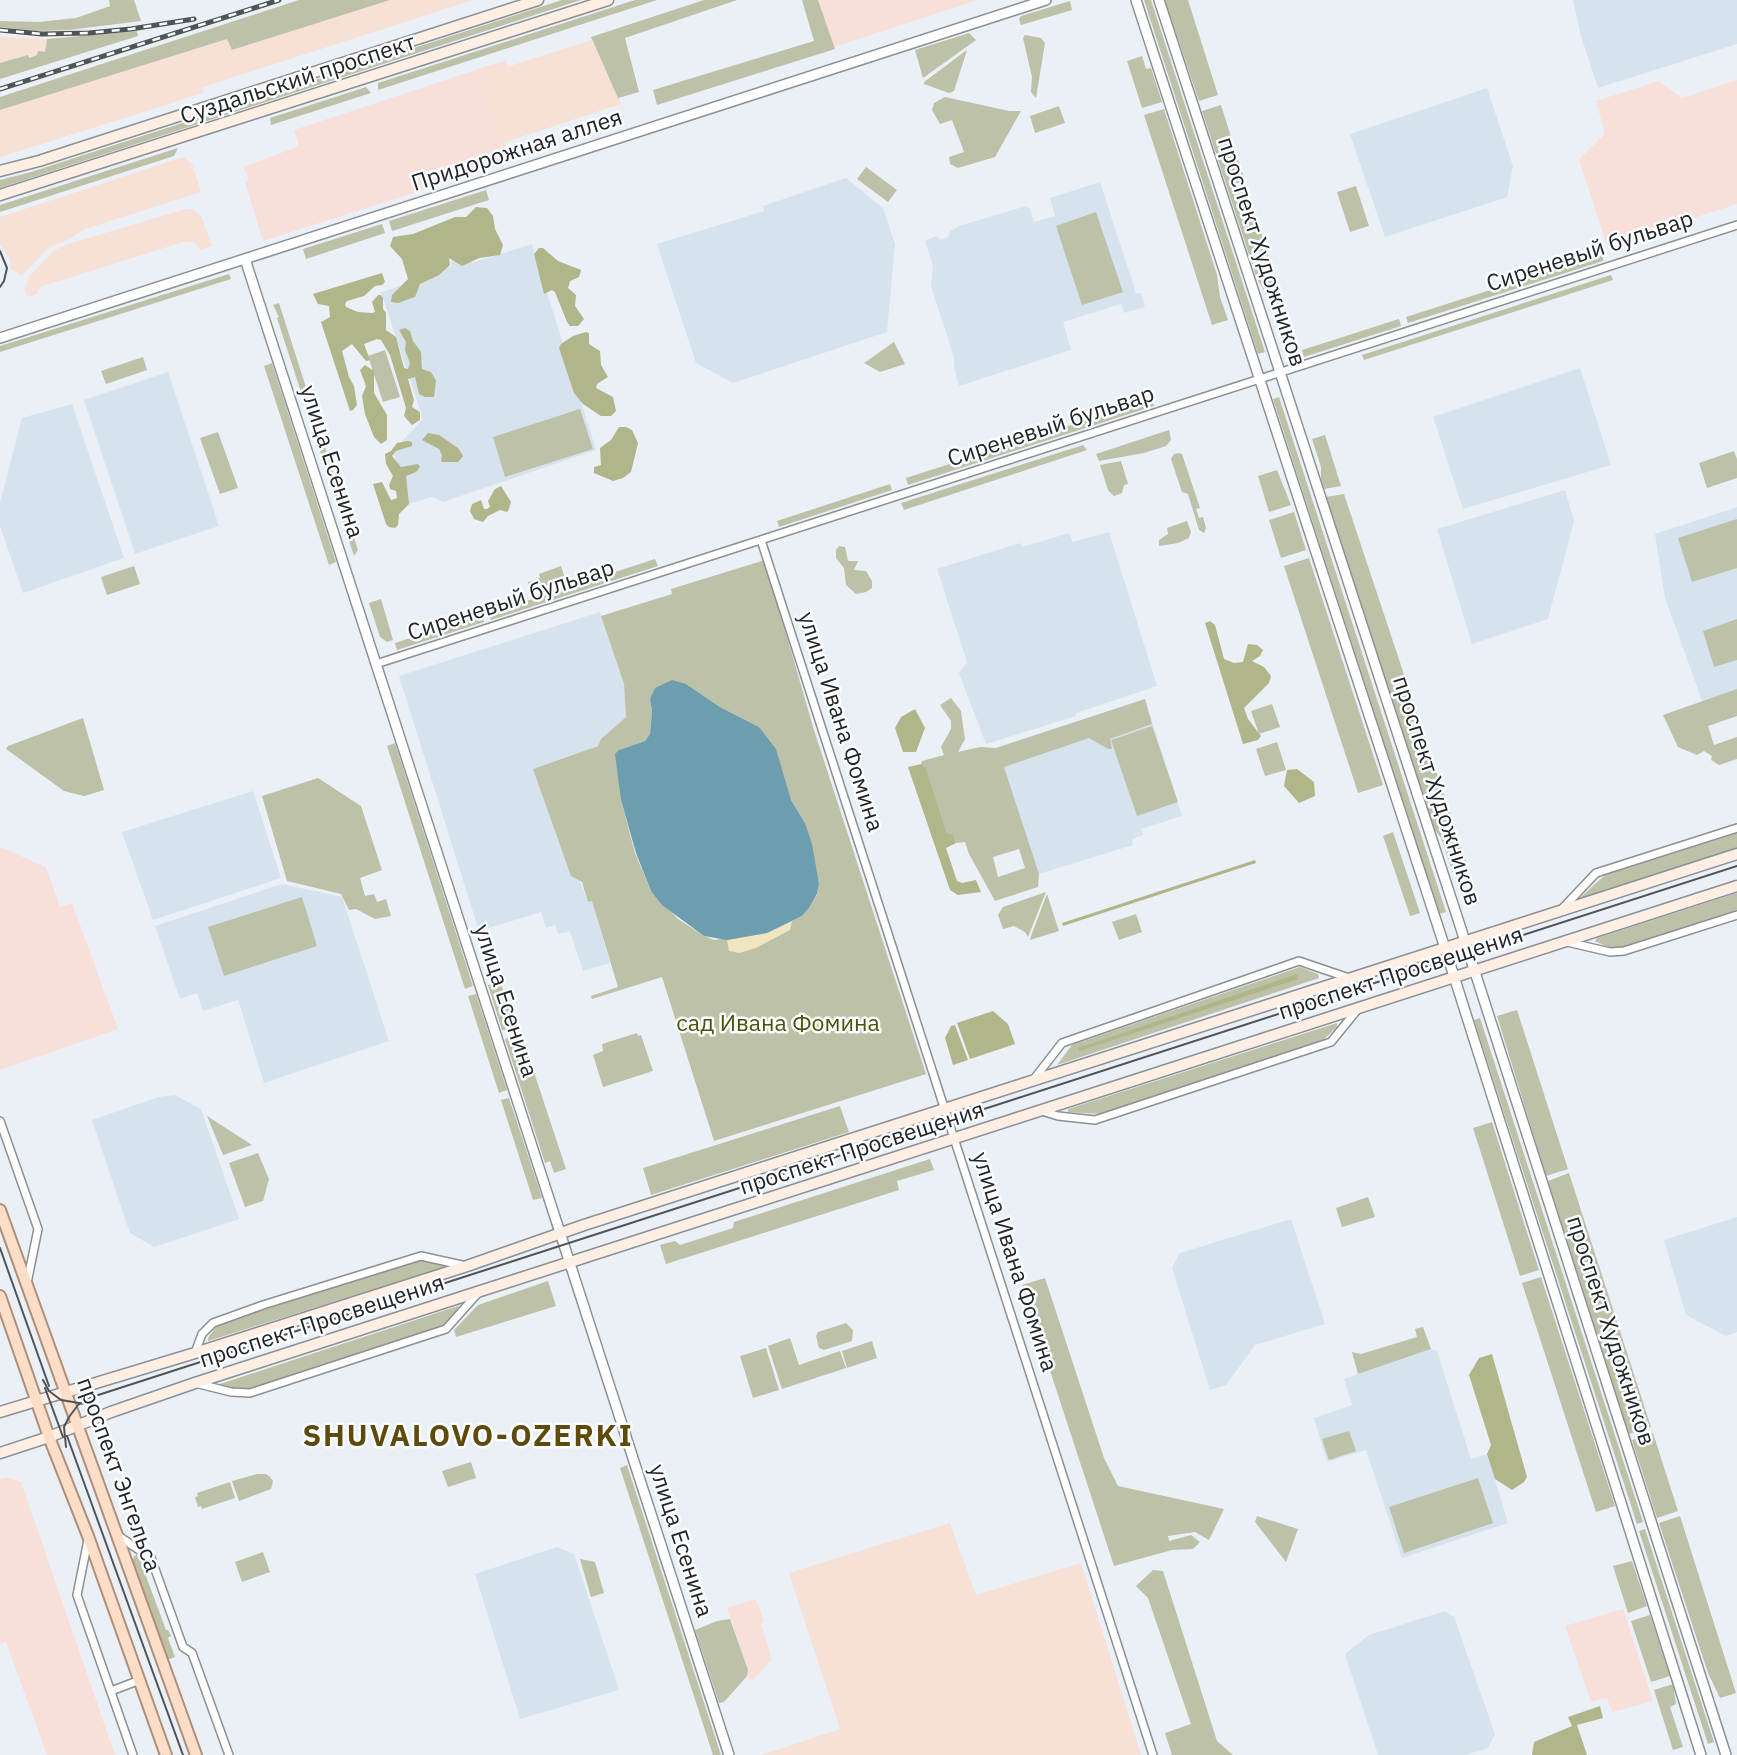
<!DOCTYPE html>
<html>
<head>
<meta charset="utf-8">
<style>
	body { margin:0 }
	canvas { display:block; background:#eaf0f6 }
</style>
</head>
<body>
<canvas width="1737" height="1755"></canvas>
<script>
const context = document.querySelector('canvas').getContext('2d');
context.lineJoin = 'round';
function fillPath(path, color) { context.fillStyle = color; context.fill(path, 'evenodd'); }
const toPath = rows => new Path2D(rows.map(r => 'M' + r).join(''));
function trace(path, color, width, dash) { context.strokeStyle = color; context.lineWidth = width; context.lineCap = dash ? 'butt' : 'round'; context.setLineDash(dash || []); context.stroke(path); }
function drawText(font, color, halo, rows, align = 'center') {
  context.font = font + ' "IBM Plex Sans",sans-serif'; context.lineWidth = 5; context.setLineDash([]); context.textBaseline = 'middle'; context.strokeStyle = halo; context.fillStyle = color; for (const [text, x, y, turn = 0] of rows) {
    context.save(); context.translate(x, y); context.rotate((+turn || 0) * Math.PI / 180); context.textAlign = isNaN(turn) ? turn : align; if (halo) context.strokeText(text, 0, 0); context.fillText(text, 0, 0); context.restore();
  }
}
fillPath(toPath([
	[818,0,978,0,834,47],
	[506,60,508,67,475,78,497,145,505,142,511,162,263,241,245,182,249,180,244,167,299,146,294,130],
	[1737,80,1737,204,1607,246,1579,159,1605,134,1596,101,1659,81,1682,98],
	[0,847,46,867,60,907,72,903,118,1029,0,1070],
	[8,1477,21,1482,115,1755,47,1755,6,1642,0,1644,0,1479],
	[756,1599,764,1622,761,1624,772,1659,752,1681,747,1676,748,1670,727,1608],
	[1623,1609,1653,1701,1612,1712,1607,1698,1591,1702,1565,1626]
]), '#f9dfd9');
fillPath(toPath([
	[390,0,473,0,203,87,204,92,169,104,0,157,0,110,228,38,232,50],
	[0,37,47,39,45,53,0,63],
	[592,40,610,81,612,81,621,104,497,145,475,77],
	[183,157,192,164,201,192,85,229,69,239,48,248,22,276,10,268,9,258,0,245,0,217],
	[186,209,192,209,201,215,212,246,201,250,194,242,183,242,40,287,37,294,27,297,25,289,28,278,53,251,68,244],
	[950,1523,976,1595,1081,1563,1141,1755,762,1755,840,1729,789,1573]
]), '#f7e0d5');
fillPath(toPath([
	[1573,0,1737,0,1737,44,1598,88,1581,36],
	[1487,88,1513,166,1507,197,1385,237,1350,134],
	[846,178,883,208,895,244,887,332,733,383,696,363,657,244,764,211,763,206],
	[1100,182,1136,293,1141,293,1145,307,1124,313,1121,304,1063,322,1071,350,959,386,954,368,954,357,931,287,933,265,925,241,936,236,941,240,948,237,950,231,959,226,1026,206,1030,209,1034,222,1055,216,1050,198],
	[532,244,596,450,443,502,432,497,408,504,393,451,423,419,381,292,441,273,441,270,452,266,451,261,458,259,471,260,472,263],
	[1580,368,1611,465,1463,509,1433,417],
	[168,372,219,526,135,554,84,400],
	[72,404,124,558,23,593,0,526,0,502,22,418],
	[1565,490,1574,521,1548,619,1472,644,1437,529],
	[1737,507,1737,692,1703,703,1665,598,1655,534],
	[1109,532,1157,686,1076,713,1076,716,986,744,959,673,967,662,937,569,1020,543,1022,547,1069,533,1073,542],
	[600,612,624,684,626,717,601,739,598,746,533,769,588,901,592,900,610,963,583,971,570,931,558,934,555,925,546,928,541,912,479,931,399,676],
	[1145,699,1182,816,1141,829,1143,835,1132,839,1133,845,1029,877,995,748],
	[253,791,281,878,153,920,122,832],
	[282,884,342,897,389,1041,264,1083,238,1000,203,1011,197,993,180,999,155,926],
	[175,1095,201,1109,239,1219,154,1247,130,1233,92,1120,158,1097],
	[1737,1217,1737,1332,1726,1336,1686,1315,1664,1240],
	[1291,1219,1325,1324,1255,1345,1226,1385,1210,1390,1172,1268,1180,1253],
	[1431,1349,1437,1351,1471,1459,1487,1454,1508,1523,1402,1558,1366,1450,1327,1462,1314,1418,1352,1405,1344,1379],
	[557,1547,574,1554,619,1690,520,1719,475,1574],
	[1445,1611,1454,1617,1495,1734,1488,1748,1466,1755,1378,1755,1345,1654,1369,1635]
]), '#d6e3ee');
fillPath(toPath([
	[109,0,134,0,141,21,69,30,36,31,0,27,0,21,39,22,76,18,110,6],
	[299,0,390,0,232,50,227,39,0,110,0,97],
	[562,0,581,0,0,188,0,180,31,172],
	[635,0,657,0,378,90,378,83],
	[704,0,737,0,625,38,639,92,618,98,591,37],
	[802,0,818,0,835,49,657,105,653,90,814,41],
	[1144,0,1151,0,1265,352,1258,354],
	[1165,0,1188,0,1218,95,1199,101],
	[1070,1,1072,10,1021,25,1020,23,1019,19,1021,16],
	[137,31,138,36,0,79,0,63,28,55,29,58,37,55,38,51,45,52,47,39],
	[969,33,976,40,923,78,915,50],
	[1025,35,1041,38,1045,43,1036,98,1031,92,1032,77,1023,38],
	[967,50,954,91,949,93,924,84,924,82],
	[1142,56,1146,69,1151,68,1162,102,1142,108,1127,61],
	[366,87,371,93,271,125,270,118],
	[945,97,1009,111,1021,111,995,157,958,168,950,164,949,157,964,152,952,120,940,124,932,110,934,103],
	[1221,105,1283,302,1277,304,1273,293,1267,295,1257,279,1202,111],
	[1059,106,1065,123,1035,133,1030,116],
	[1164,109,1217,275,1220,297,1228,320,1212,325,1144,115],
	[178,148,174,156,0,212,0,205],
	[866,167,897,190,888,202,857,179],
	[1356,186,1369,226,1350,232,1337,192],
	[486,190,489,200,392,231,389,221],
	[1096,212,1123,292,1082,305,1056,226],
	[382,224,385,233,306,259,303,249],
	[1603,254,1603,261,1408,323,1406,317],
	[229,274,231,279,0,352,0,346],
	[1611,275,1613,280,1364,360,1362,355],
	[279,303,358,550,354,556,277,318,279,317,273,305],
	[1399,319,1401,326,1304,357,1302,350],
	[894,342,905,364,880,372,864,363],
	[385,350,400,397,383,402,368,356],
	[143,357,147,370,106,384,101,371],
	[272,363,336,562,329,565,264,366],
	[1279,397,1446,912,1439,914,1273,399],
	[1152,399,1154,406,908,485,906,478],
	[580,409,593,449,505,477,493,437],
	[1169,430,1171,440,1166,446,1144,453,1099,461,1096,454],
	[218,432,238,488,220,494,200,438],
	[1325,435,1341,486,1324,489,1321,479,1321,467,1312,439],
	[1083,445,1087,450,904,510,901,503],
	[1734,451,1737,459,1737,478,1707,488,1699,463],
	[1179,453,1182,454,1200,508,1196,509,1199,518,1203,517,1206,528,1204,533,1199,530,1188,494,1182,492,1171,459,1174,454],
	[1121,461,1128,484,1124,485,1122,493,1114,496,1108,490,1100,465],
	[1277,470,1291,505,1269,512,1258,476],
	[890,484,892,490,779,527,777,521],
	[1344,494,1467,864,1466,869,1453,873,1441,838,1434,829,1326,497],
	[1294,512,1306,550,1281,558,1269,520],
	[1737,519,1737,568,1692,582,1678,538],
	[1187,521,1191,532,1189,538,1178,543,1159,546,1159,540,1168,534,1167,528],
	[839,546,845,547,848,561,858,561,854,570,866,571,872,581,872,588,866,592,856,594,846,585,844,568,836,558,836,550],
	[1309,558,1383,785,1358,793,1284,566],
	[655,559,658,566,491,620,489,613],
	[765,560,813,727,926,1074,714,1141,662,977,592,999,591,996,618,987,592,901,588,902,582,882,571,876,533,769,598,746,601,739,626,717,624,684,601,616,672,594,671,589],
	[686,684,720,707,759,727,791,800,805,823,819,884,817,895,809,908,802,916,767,933,714,940,704,936,678,919,651,891,635,853,621,800,619,750,645,741,650,734,652,711,650,698],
	[134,566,140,584,107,595,101,577],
	[561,566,566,582,531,593,528,582,540,578,539,574],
	[381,599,393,640,387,642,380,637,369,603],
	[482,615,484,622,397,650,395,643],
	[1737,619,1737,660,1714,667,1703,631],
	[1737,689,1737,716,1708,726,1714,745,1737,737,1737,759,1719,765,1711,760,1712,756,1704,751,1697,755,1678,747,1663,715],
	[951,698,961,711,964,733,965,739,958,752,980,747,996,748,1145,699,1152,724,1110,739,1112,749,1108,749,1089,738,1004,767,1039,874,1038,887,995,901,969,854,965,842,956,843,953,834,947,833,926,770,921,764,922,761,944,755,941,747,951,729,951,721,940,705],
	[1019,849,1025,868,998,877,993,857],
	[1272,704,1280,727,1259,734,1251,711],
	[83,718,104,790,84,796,64,791,6,749,8,746],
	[1152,726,1178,802,1137,816,1111,740],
	[1277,742,1286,770,1265,776,1256,749],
	[395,743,473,986,465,989,387,746],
	[318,778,361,806,382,870,360,878,365,896,374,894,377,902,386,899,391,916,375,919,356,909,349,910,341,894,287,881,262,796],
	[1393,832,1420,913,1410,916,1383,836],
	[1737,833,1737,849,1584,899,1581,897,1605,875],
	[1046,892,1028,937,1025,932,1014,926,1003,929,998,915,1003,907],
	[1737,893,1737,910,1623,947,1608,947,1595,941,1597,938],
	[1047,894,1059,931,1030,940,1031,936],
	[302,897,317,946,224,976,208,927],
	[1136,914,1142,932,1119,940,1112,922],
	[1300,967,1318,974,1319,978,1057,1065,1072,1045],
	[500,981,515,1028,506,1030,502,1030,488,985],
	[476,994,507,1090,499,1093,468,996],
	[1517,1010,1568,1169,1546,1176,1497,1016],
	[1480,1018,1643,1522,1637,1524,1474,1020],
	[1337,1023,1337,1027,1322,1041,1102,1114,1068,1112,1068,1109],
	[521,1033,566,1169,554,1173,550,1161,545,1163,505,1039],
	[637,1033,638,1036,641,1035,653,1071,603,1087,593,1055,603,1051,602,1044],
	[509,1098,542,1198,533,1200,501,1100],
	[840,1106,849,1132,651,1195,643,1168],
	[207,1116,252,1145,223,1155],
	[1492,1122,1539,1270,1520,1276,1473,1128],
	[258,1153,269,1179,263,1201,245,1207,229,1163],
	[930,1159,934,1170,897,1181,899,1190,666,1264,660,1245,675,1241,680,1245,733,1228,734,1222],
	[1569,1173,1651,1427,1629,1434,1548,1181],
	[1368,1197,1375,1217,1342,1227,1336,1208],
	[422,1260,444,1264,445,1267,208,1341,208,1338,218,1324],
	[1541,1277,1615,1506,1596,1512,1522,1283],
	[1045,1278,1104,1458,1118,1486,1224,1509,1209,1540,1195,1532,1168,1536,1169,1541,1191,1535,1200,1542,1193,1549,1172,1550,1114,1566,1022,1285],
	[548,1281,556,1306,456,1337,454,1330,478,1305],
	[458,1306,460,1309,445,1326,250,1389,233,1389,221,1386,220,1384],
	[846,1323,853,1330,852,1341,824,1350,819,1348,816,1336,818,1332],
	[1423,1327,1431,1349,1358,1374,1352,1352,1361,1354,1417,1337,1415,1329],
	[790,1338,799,1365,840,1351,846,1368,782,1389,768,1346],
	[872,1341,877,1358,847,1368,842,1351],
	[766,1348,779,1390,753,1398,740,1356],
	[1349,1431,1356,1451,1329,1460,1322,1439],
	[1653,1433,1678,1511,1657,1518,1632,1440],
	[471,1462,476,1478,448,1487,442,1471],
	[627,1465,721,1755,713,1755,620,1468],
	[257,1474,266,1474,270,1477,273,1481,271,1489,239,1501,232,1481],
	[1478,1478,1493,1523,1404,1553,1389,1507],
	[230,1482,235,1498,202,1509,201,1506,198,1507,195,1497,198,1496,197,1493],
	[1257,1516,1298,1529,1286,1562,1255,1522],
	[1680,1516,1736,1693,1720,1698,1708,1673,1659,1523],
	[1645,1529,1714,1742,1708,1744,1639,1531],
	[263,1552,270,1572,242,1582,235,1562],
	[137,1555,148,1565,143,1568,166,1630,168,1630,171,1636,168,1638,175,1657,167,1660,132,1562,134,1556],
	[580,1559,595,1562,604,1593,591,1597],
	[1632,1561,1647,1606,1628,1613,1613,1566],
	[1153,1570,1163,1571,1217,1741,1233,1755,1172,1755,1165,1733,1191,1724,1148,1598,1136,1586],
	[1650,1615,1670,1676,1651,1682,1631,1621],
	[730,1619,748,1670,747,1676,724,1702,719,1703,695,1630,717,1621],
	[1673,1684,1676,1704,1670,1707,1683,1747,1673,1750,1654,1690]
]), '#bdc1a7');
fillPath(toPath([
	[476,207,487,208,493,216,495,229,503,245,500,255,479,258,462,266,449,258,450,265,439,275,420,284,415,297,398,303,391,302,392,295,408,279,402,259,390,246,393,237,413,234,455,217,466,217],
	[539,248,543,248,558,261,581,270,579,277,570,281,568,288,576,295,575,306,584,319,578,326,570,326,567,322,555,292,552,290,544,294,534,254],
	[382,273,385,282,382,285,375,286,364,296,347,301,345,304,346,307,358,312,372,313,375,312,372,302,378,295,381,295,383,298,383,309,386,313,386,330,396,337,404,368,408,369,410,363,405,350,406,342,399,330,405,328,410,331,413,341,421,352,422,369,431,372,436,381,434,397,425,397,419,394,415,377,408,379,414,400,412,407,420,412,420,420,412,425,404,416,406,408,390,355,381,340,377,339,364,344,370,360,366,361,352,344,342,351,349,377,354,386,357,405,353,410,350,411,321,322,330,317,329,306,318,304,313,294],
	[586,332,589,333,589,344,600,351,601,365,608,377,597,384,596,388,613,397,616,411,611,416,601,416,583,404,574,393,559,348,561,344,573,336],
	[365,365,374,371,374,393,387,415,387,440,381,444,374,437,365,414,362,396,366,386,360,370],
	[619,427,626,427,632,430,638,443,631,472,623,478,613,481,594,473,594,467,601,465,600,448,611,440],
	[428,433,439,435,458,448,463,456,458,462,441,462,442,455,439,449,422,440],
	[408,441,412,442,412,446,396,451,392,456,401,467,418,464,420,467,416,472,406,476,409,504,399,514,398,525,395,528,389,527,386,524,373,484,382,482,391,500,397,498,396,491,390,489,389,485,393,476,386,464,385,454,391,451,397,443],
	[501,486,511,502,509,509,507,512,500,510,488,516,483,522,474,519,470,511,472,504,481,500,484,509,487,509,490,507,488,501,495,489],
	[1210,621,1215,625,1224,659,1234,663,1243,662,1248,644,1257,645,1263,650,1260,656,1252,661,1264,667,1271,676,1269,683,1244,708,1248,719,1261,736,1258,740,1243,744,1205,623],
	[915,709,925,728,916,752,903,752,895,728,901,717],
	[921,764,926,769,947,833,953,834,956,843,946,848,957,881,962,883,976,880,981,892,958,895,950,890,908,767],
	[1297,769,1314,782,1315,796,1299,803,1284,786,1287,770],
	[1255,860,1256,863,1063,926,1062,923],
	[1297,974,1298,979,1079,1051,1078,1048],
	[993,1011,1008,1024,1015,1044,970,1059,957,1023],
	[955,1025,968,1060,953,1065,945,1038,951,1026],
	[1492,1354,1527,1477,1524,1482,1512,1490,1495,1479,1487,1454,1491,1445,1469,1375,1479,1358],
	[1600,1706,1603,1718,1577,1725,1587,1755,1532,1755,1534,1742,1572,1726,1568,1717]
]), '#b0b58a');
fillPath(toPath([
	[792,921,790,930,756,948,739,953,729,951,727,940,767,933]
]), '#efe6c0');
fillPath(toPath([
	[672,680,686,684,720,707,759,727,776,749,791,800,805,823,812,844,819,884,817,894,809,908,802,916,767,933,727,940,704,936,662,905,651,891,636,853,621,800,615,754,619,750,645,741,650,734,652,711,650,699,655,688]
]), '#6d9eb0');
const minor = toPath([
	[761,540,1153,1755],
	[376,664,1737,225],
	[1561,910,1596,873,1737,828],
	[1567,942,1610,952,1624,951,1737,915],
	[1034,1079,1062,1043,1299,961,1349,978],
	[1042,1111,1058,1116,1095,1120,1331,1042,1358,1009],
	[0,1121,38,1229,27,1283],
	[195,1353,202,1334,213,1323,263,1305,421,1256,466,1266],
	[195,1383,231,1392,250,1393,446,1329,478,1293],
	[117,1535,151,1558,183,1647,192,1653,229,1755],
	[88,1540,77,1595,133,1755],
	[111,1691,140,1680]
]);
const tertiary = toPath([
	[1136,0,1445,948,1701,1755],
	[1159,0,1465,941,1726,1755],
	[245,259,729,1755],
	[0,338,1046,0]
]);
const secondary = toPath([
	[0,171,39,161,538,0],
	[0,195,608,0],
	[0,1412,195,1353,467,1266,584,1225,1737,854],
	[0,1453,49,1437,111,1412,195,1383,1737,886]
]);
const primary = toPath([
	[0,1210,196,1755],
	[0,1296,49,1437,88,1536,166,1755]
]);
trace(minor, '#8b9095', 10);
trace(tertiary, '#8b9095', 12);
trace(secondary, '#8b9095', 13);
trace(primary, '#af8e78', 14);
trace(minor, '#fff', 7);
trace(tertiary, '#fff', 9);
trace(secondary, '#feeee3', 10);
trace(primary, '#fcddc8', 10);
trace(toPath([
	[0,251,7,268,4,281,0,287],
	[0,1248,49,1386],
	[43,1380,49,1391,61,1400,85,1404],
	[45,1388,63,1437],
	[67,1436,183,1755],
	[66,1447,64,1427,69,1417,78,1405,92,1397,1737,866]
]), '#515457', 2);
const rail = toPath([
	[0,30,42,34,89,33,131,29,194,19],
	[0,89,279,0]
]);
trace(rail, '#515457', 5);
trace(rail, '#fafdff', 2.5, [8]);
drawText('23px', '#232527', '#fafdff', [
	["Суздальский проспект",298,80,-18],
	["Придорожная аллея",517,151,-18],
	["проспект Художников",1261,252,72],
	["Сиреневый бульвар",1590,252,-18],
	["Сиреневый бульвар",1051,427,-18],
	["улица Есенина",331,462,72],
	["Сиреневый бульвар",511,601,-18],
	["улица Ивана Фомина",840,722,72],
	["проспект Художников",1436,791,72],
	["проспект Просвещения",1401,974,-18],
	["улица Есенина",505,1001,72],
	["проспект Просвещения",862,1149,-18],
	["улица Ивана Фомина",1014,1262,72],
	["проспект Просвещения",322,1322,-18],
	["проспект Художников",1610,1331,72],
	["проспект Энгельса",118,1475,70],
	["улица Есенина",680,1541,72]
]);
drawText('23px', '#4d5109', '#fafdff', [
	["сад Ивана Фомина",778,1024]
]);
context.letterSpacing = '2px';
drawText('bold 30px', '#5e4b0c', '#fafdff', [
	["SHUVALOVO-OZERKI",468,1437]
]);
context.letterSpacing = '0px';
</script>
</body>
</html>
